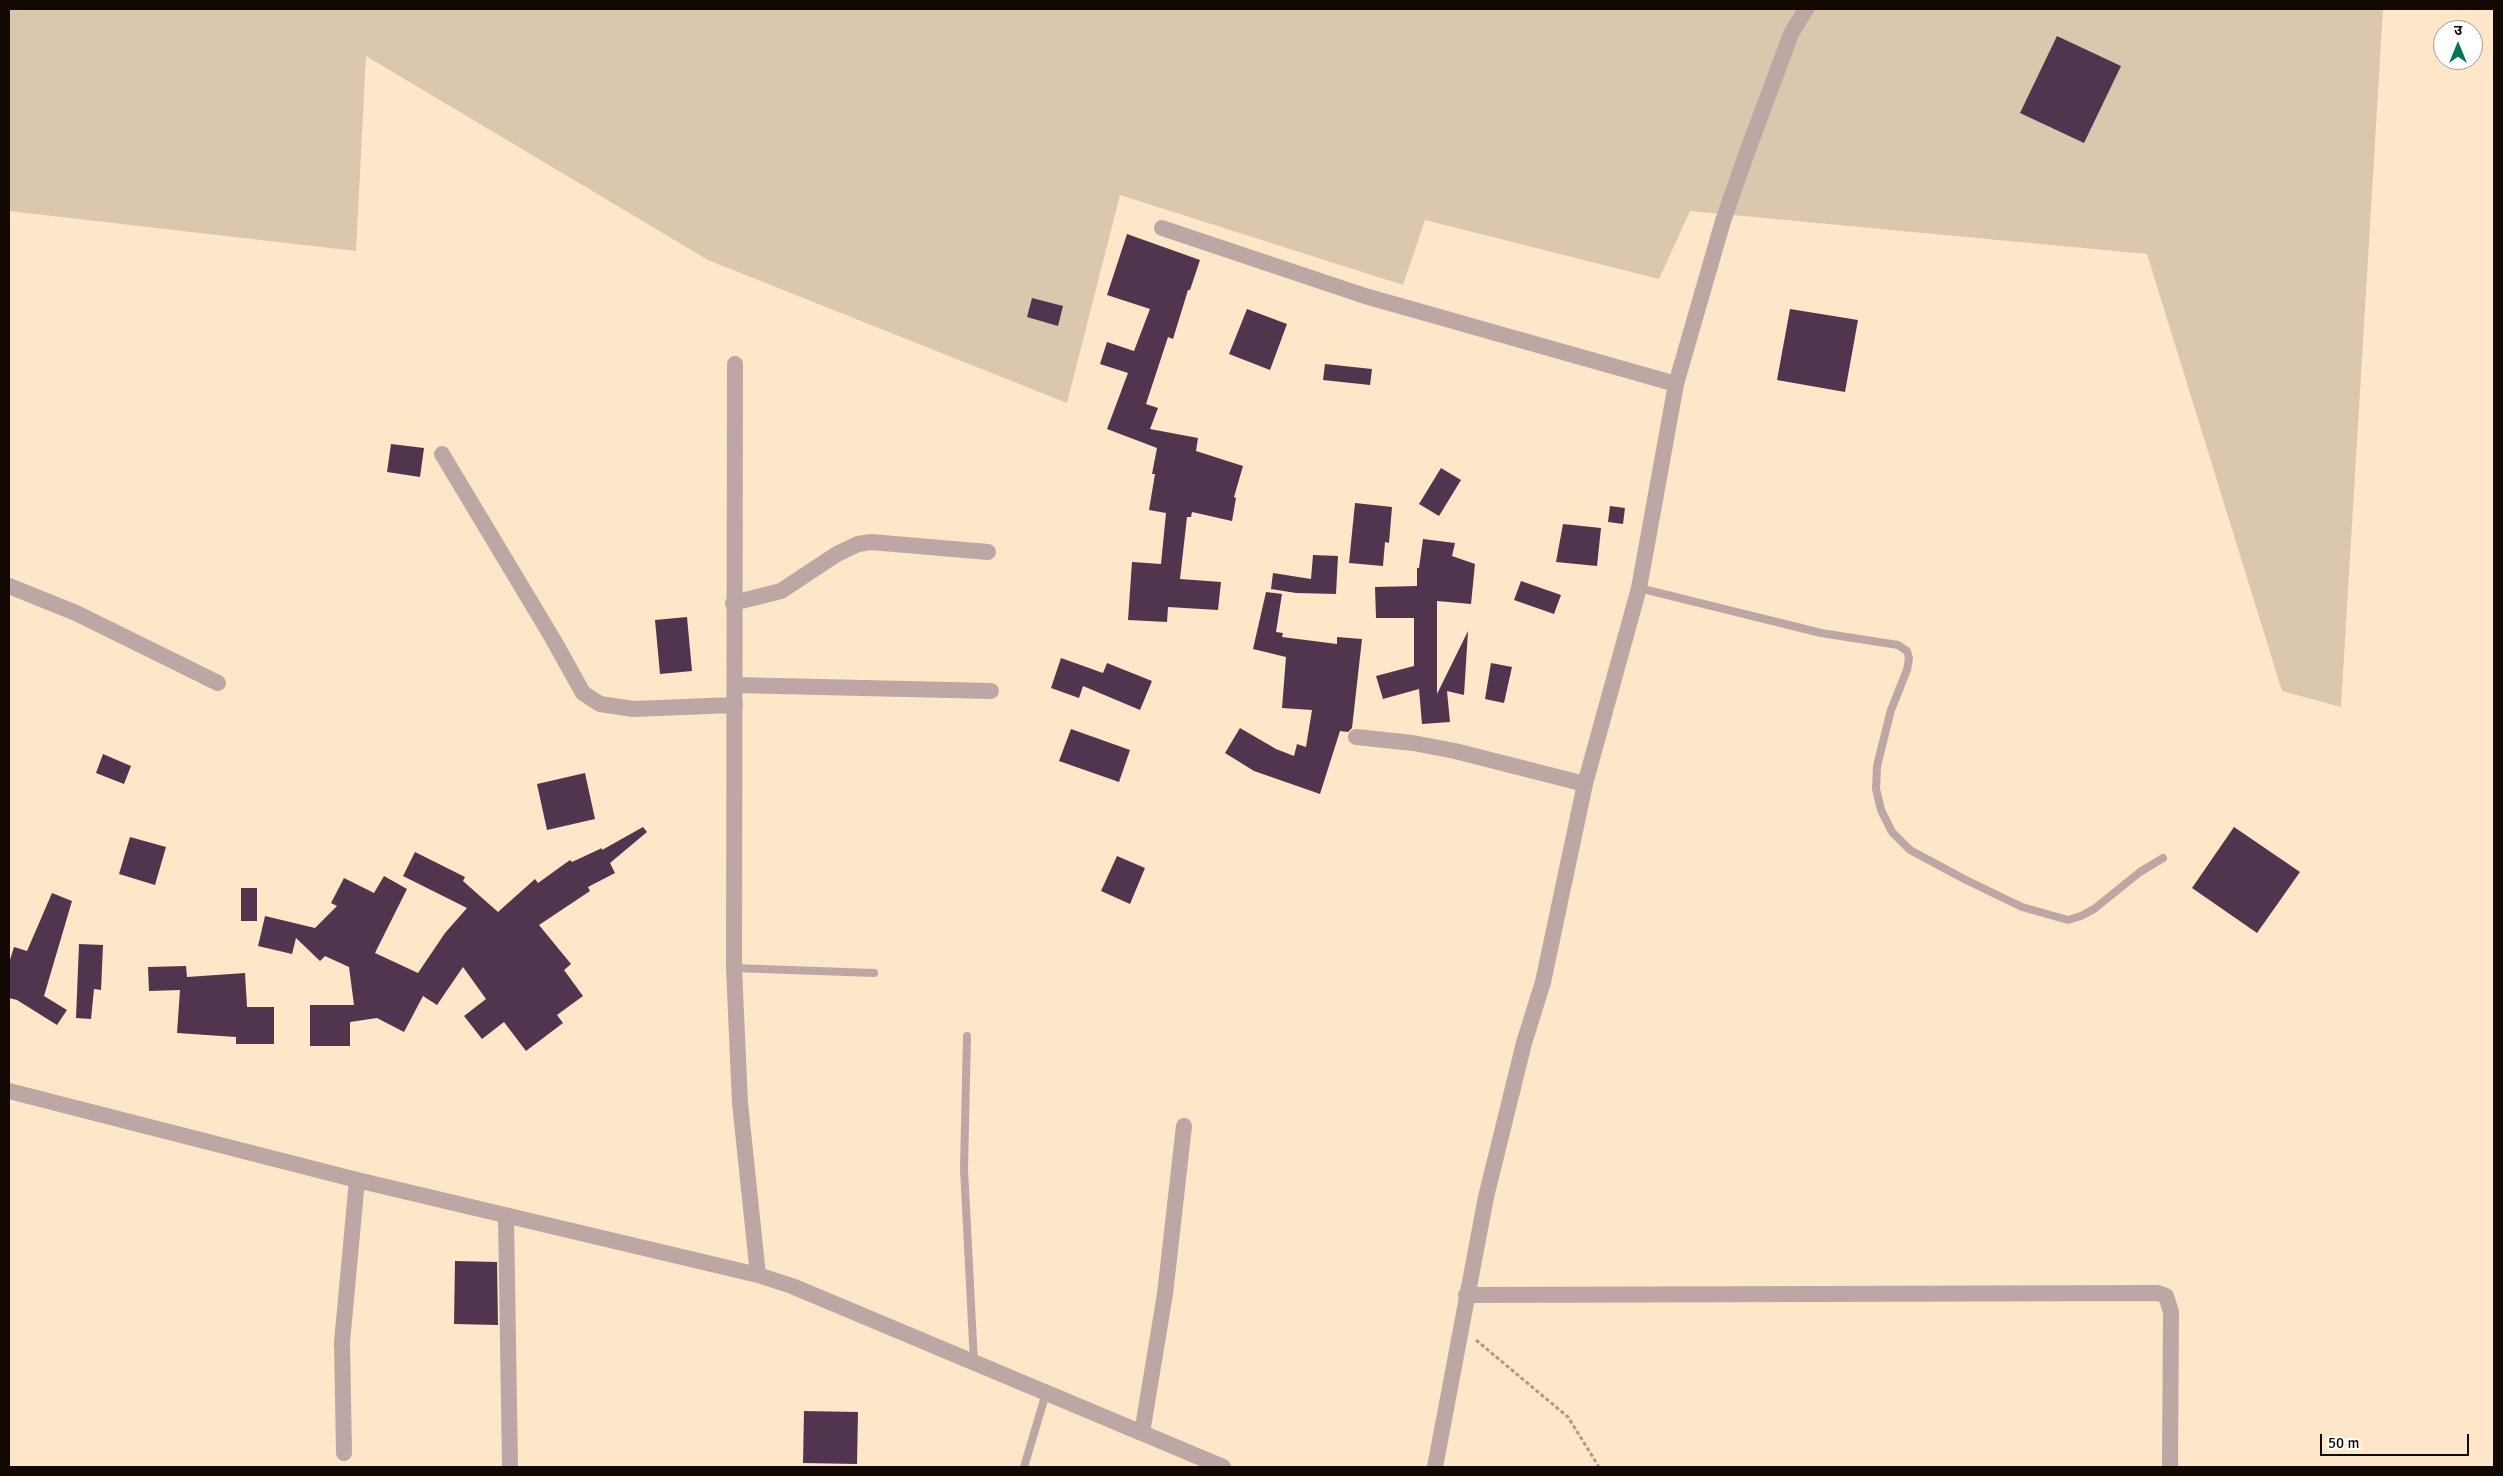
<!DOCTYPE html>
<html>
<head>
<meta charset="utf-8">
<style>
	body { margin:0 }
	#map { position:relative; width:2503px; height:1476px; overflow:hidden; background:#fee6c8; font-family:Signika,"Noto Sans Devanagari",sans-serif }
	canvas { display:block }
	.frame { position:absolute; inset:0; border:10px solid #120a02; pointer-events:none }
	.north { position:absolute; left:2433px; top:20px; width:50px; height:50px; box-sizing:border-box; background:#fff; border:1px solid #a09d9a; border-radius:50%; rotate:0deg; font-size:14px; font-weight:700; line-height:20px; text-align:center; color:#120a02 }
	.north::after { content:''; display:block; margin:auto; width:18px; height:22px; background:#027752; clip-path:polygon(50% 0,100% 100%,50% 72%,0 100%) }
	.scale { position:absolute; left:2320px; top:1434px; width:149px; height:22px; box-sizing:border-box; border:2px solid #120a02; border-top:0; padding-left:6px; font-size:15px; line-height:18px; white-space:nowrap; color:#120a02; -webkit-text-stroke:4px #fff; paint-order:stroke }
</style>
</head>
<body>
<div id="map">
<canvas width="2503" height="1476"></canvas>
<div class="frame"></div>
<div class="north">उ</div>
<div class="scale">50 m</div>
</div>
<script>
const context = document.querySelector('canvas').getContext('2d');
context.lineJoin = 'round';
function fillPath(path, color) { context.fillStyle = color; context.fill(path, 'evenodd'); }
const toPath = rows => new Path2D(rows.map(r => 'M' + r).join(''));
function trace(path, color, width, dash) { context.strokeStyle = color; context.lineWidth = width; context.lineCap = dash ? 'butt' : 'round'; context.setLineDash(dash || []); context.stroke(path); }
fillPath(toPath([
	[9,9,2383,9,2341,707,2282,691,2147,254,1690,211,1659,279,1425,220,1403,285,1120,195,1067,403,708,260,366,56,356,251,9,211]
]), '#dbc7ad');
fillPath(toPath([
	[2057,36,2121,66,2084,143,2020,113],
	[1127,234,1200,260,1190,290,1188,290,1173,339,1168,337,1146,404,1158,408,1150,429,1198,438,1196,451,1243,466,1234,497,1236,498,1232,521,1192,512,1191,517,1187,517,1180,579,1221,582,1218,610,1168,607,1167,622,1128,620,1132,562,1161,564,1166,513,1149,510,1155,474,1152,474,1157,448,1107,429,1128,373,1100,364,1107,342,1134,351,1150,309,1107,295],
	[1032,298,1063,306,1058,326,1027,317],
	[1247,309,1287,324,1270,370,1229,354],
	[1790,309,1858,320,1845,392,1777,380],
	[1325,364,1372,369,1370,385,1323,380],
	[391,444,424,448,420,477,387,472],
	[1441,468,1461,480,1439,516,1419,504],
	[1355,503,1392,507,1389,543,1385,542,1383,566,1349,563],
	[1610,506,1625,508,1623,524,1608,522],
	[1563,524,1601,528,1597,566,1556,562],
	[1423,539,1455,543,1452,556,1475,564,1471,604,1437,601,1437,694,1468,631,1464,695,1447,691,1450,722,1422,724,1419,689,1383,699,1376,676,1414,666,1414,618,1376,618,1375,587,1417,586,1417,568,1419,568],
	[1313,555,1338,556,1336,594,1296,593,1271,589,1273,573,1311,579],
	[1521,581,1561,595,1554,614,1514,600],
	[1266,592,1282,594,1276,632,1283,633,1282,637,1337,644,1337,637,1362,639,1352,728,1348,732,1340,731,1320,794,1254,771,1225,753,1240,728,1276,749,1294,756,1297,744,1306,747,1312,710,1282,708,1286,657,1253,649],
	[687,617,692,671,660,674,655,620],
	[1061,658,1103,673,1107,663,1152,681,1140,710,1083,686,1079,698,1051,688],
	[1491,663,1512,667,1504,703,1485,699],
	[1071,729,1130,750,1119,782,1059,761],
	[103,754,131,766,124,784,96,773],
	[585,773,595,819,547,830,537,784],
	[643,827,647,832,610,863,615,873,588,887,590,891,539,925,571,964,564,970,583,996,557,1015,563,1023,526,1051,504,1022,482,1039,464,1016,486,999,463,967,437,1005,423,996,404,1032,377,1018,350,1022,350,1046,310,1046,310,1005,354,1005,349,967,325,956,320,961,296,938,292,954,258,946,265,916,315,928,337,906,331,903,344,878,374,893,384,876,407,889,375,953,418,973,445,933,467,908,403,876,415,852,465,877,463,881,498,912,535,879,538,883,570,860,572,862,602,848,602,850],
	[2234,827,2300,872,2257,933,2192,888],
	[130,837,166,847,155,885,119,874],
	[1117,856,1145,868,1130,904,1101,891],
	[241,888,257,888,257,921,241,921],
	[52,893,72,901,44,996,67,1010,57,1025,17,1000,9,998,9,963,14,947,27,951],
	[79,944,103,945,101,990,94,989,91,1019,76,1018],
	[186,966,187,977,245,973,247,1007,274,1007,274,1044,236,1044,236,1037,177,1033,180,990,149,991,148,967],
	[455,1261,497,1262,498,1325,454,1324],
	[804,1411,858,1412,857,1464,803,1463]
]), '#51354e');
trace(toPath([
	[1476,1340,1568,1417,1599,1467]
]), '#ad9b84', 3, [4, 2.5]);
trace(toPath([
	[1639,588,1821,633,1898,645,1907,651,1909,658,1907,670,1891,710,1877,766,1876,789,1881,810,1892,832,1910,850,1966,880,2022,907,2068,920,2081,916,2094,909,2140,872,2163,858],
	[734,968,874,973],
	[967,1036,964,1169,974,1363],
	[1024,1467,1046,1393]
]), '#bca7a4', 8);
trace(toPath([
	[1162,228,1365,296,1676,384],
	[735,364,734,968,740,1103,758,1275],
	[442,454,553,639,583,693,600,704,633,709,735,705],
	[9,586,76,613,218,683],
	[733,603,781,591,837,554,858,544,871,542,988,552],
	[735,685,991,691],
	[1356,737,1413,743,1455,751,1585,784],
	[9,1091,357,1180,758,1275,792,1286,1223,1467],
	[506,1216,510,1467],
	[1466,1295,2158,1293,2166,1296,2171,1312,2170,1467],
	[1142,1433,1165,1294,1184,1126],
	[344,1453,342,1342,357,1180],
	[1435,1467,1486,1197,1524,1043,1543,982,1585,784,1639,588,1676,384,1723,221,1746,155,1791,34,1806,9]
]), '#bca7a4', 16);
</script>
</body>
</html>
